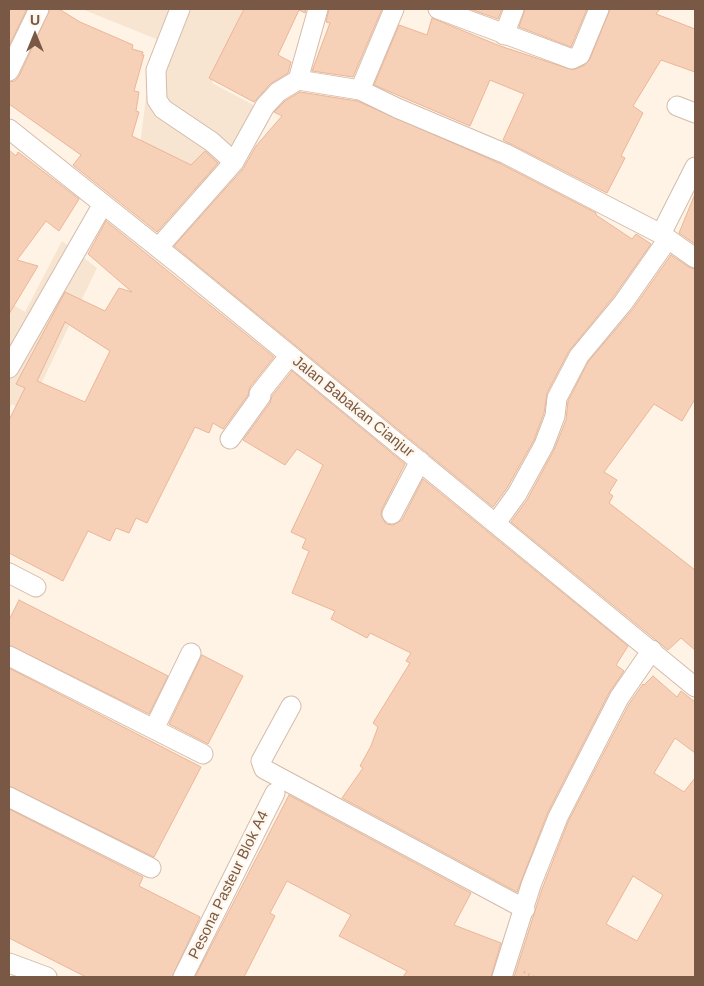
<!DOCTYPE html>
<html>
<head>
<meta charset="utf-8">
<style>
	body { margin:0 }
	#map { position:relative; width:704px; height:986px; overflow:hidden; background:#fef3e4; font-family:Helvetica,sans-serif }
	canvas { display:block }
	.frame { position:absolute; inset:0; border:10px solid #7a5846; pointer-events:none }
	.north { position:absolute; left:10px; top:10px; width:50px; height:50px; -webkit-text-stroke:4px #fff7ec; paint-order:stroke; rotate:0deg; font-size:14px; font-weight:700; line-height:20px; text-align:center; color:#7a5846 }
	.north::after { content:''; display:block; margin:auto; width:18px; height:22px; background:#7a5846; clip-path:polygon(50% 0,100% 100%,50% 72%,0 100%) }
</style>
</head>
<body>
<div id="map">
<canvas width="704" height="986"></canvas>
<div class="frame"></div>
<div class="north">U</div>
</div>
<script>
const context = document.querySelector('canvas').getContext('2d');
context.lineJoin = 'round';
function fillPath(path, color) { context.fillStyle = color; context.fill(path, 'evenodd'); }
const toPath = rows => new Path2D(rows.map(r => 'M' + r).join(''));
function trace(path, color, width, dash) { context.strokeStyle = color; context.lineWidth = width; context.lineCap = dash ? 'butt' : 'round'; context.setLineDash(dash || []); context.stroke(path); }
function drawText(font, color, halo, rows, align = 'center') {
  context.font = font + ' Helvetica,sans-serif'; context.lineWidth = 5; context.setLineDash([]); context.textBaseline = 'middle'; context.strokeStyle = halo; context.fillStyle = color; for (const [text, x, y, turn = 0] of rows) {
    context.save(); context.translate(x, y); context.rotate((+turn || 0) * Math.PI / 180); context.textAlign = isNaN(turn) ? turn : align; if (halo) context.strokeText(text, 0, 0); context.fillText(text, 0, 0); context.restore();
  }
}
fillPath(toPath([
	[82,9,243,9,212,83,261,109,196,192,139,154,147,89,156,39],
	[62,241,97,268,27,413,12,404,9,410,9,302,25,312]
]), '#f7e5d1');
const building = toPath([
	[9,9,27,9,9,46,9,9],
	[50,9,59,9,80,22,133,45,132,49,143,52,142,55,144,55,134,91,139,92,136,111,139,112,132,136,191,165,205,151,218,163,157,232,73,165,81,155,9,104,9,82,15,81,19,76,50,9],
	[244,9,306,9,305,13,299,10,278,55,291,62,288,73,270,84,254,102,209,78,244,9],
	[329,9,382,9,353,77,312,71,330,23,326,22,329,9],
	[470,9,502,9,498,19,470,9],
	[525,9,587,9,571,47,519,27,525,9],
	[610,9,660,9,656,14,695,29,695,72,661,60,633,106,643,113,621,156,625,158,607,193,503,140,524,94,490,80,470,126,374,85,399,25,427,35,432,18,500,46,573,70,585,65,590,59,610,9],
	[300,92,357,101,501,164,596,213,596,215,632,239,636,234,651,244,614,296,569,351,547,393,544,413,534,440,507,488,493,507,174,246,243,169,256,146,282,116,274,112,285,101,300,92],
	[9,150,16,156,18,152,79,199,59,231,46,221,17,260,38,266,9,314,9,150],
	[695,194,695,244,679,233,695,194],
	[106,221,274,357,250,387,248,395,223,429,213,423,209,433,195,427,147,523,136,518,129,533,116,528,110,541,88,531,63,581,9,553,9,420,25,388,16,384,65,292,105,311,119,288,132,292,88,254,106,221],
	[65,322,110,351,85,402,37,381,65,322],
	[671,255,689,267,695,269,695,399,682,421,654,404,604,472,617,480,609,493,613,496,609,503,695,570,695,650,681,638,668,650,511,522,527,500,554,450,566,420,568,401,588,362,632,310,671,255],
	[292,371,405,464,382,509,381,515,386,524,393,525,402,520,423,479,628,646,616,665,624,671,609,693,548,812,517,892,342,798,363,768,360,766,371,746,378,727,373,723,410,663,406,661,411,653,370,633,367,638,331,619,335,611,292,593,309,551,302,548,306,539,291,532,323,465,297,449,285,465,243,440,270,403,272,396,292,371],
	[19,600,168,676,149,714,9,645,9,620,19,600],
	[202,655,243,676,208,744,169,724,202,655],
	[9,668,201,767,154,857,9,786,9,668],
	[653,676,677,697,681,691,695,702,695,753,675,738,654,773,684,792,695,778,695,977,514,977,542,889,568,822,629,704,643,684,644,685,653,676],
	[633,876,663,895,637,941,606,924,633,876],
	[289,795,471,893,454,925,501,943,491,977,403,977,407,971,339,936,351,915,287,881,270,913,275,916,244,977,195,977,289,795],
	[9,809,143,877,139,886,200,917,172,977,86,977,9,938,9,809]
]);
fillPath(building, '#f7d0b8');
trace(building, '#ebb597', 1);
const minor = toPath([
	[180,9,156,70,157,100,163,109,212,142,234,162],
	[438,9,572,59,580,55,599,9],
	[504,35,514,9],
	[9,71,39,9],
	[298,80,318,9],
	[360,90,394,9],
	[677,106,695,113],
	[9,129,181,266,695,687],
	[661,234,695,167],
	[158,248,234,162,265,106,278,92,298,80,360,90,397,108,506,154,661,234,695,258],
	[9,368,103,204],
	[230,439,261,396,259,394,290,355],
	[392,514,420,461],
	[496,523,517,494,544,445,555,416,557,398,579,356,623,303,668,239],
	[9,573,36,587],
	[9,656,203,754],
	[291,706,261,761,264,769,525,909],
	[154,729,191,653],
	[9,797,151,868],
	[9,963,47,977],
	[183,977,275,793],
	[502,977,531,885,558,817,619,698,652,650]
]);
trace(minor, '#d4bcab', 21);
trace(toPath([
	[524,972,534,977]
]), '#dcb39b', 3, [1, 4]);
trace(minor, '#fff', 19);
drawText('15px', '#7a5846', '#fff7ec', [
	["Jalan Babakan Cianjur",353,407,39],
	["Pesona Pasteur Blok A4",229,885,-64]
]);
</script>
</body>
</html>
